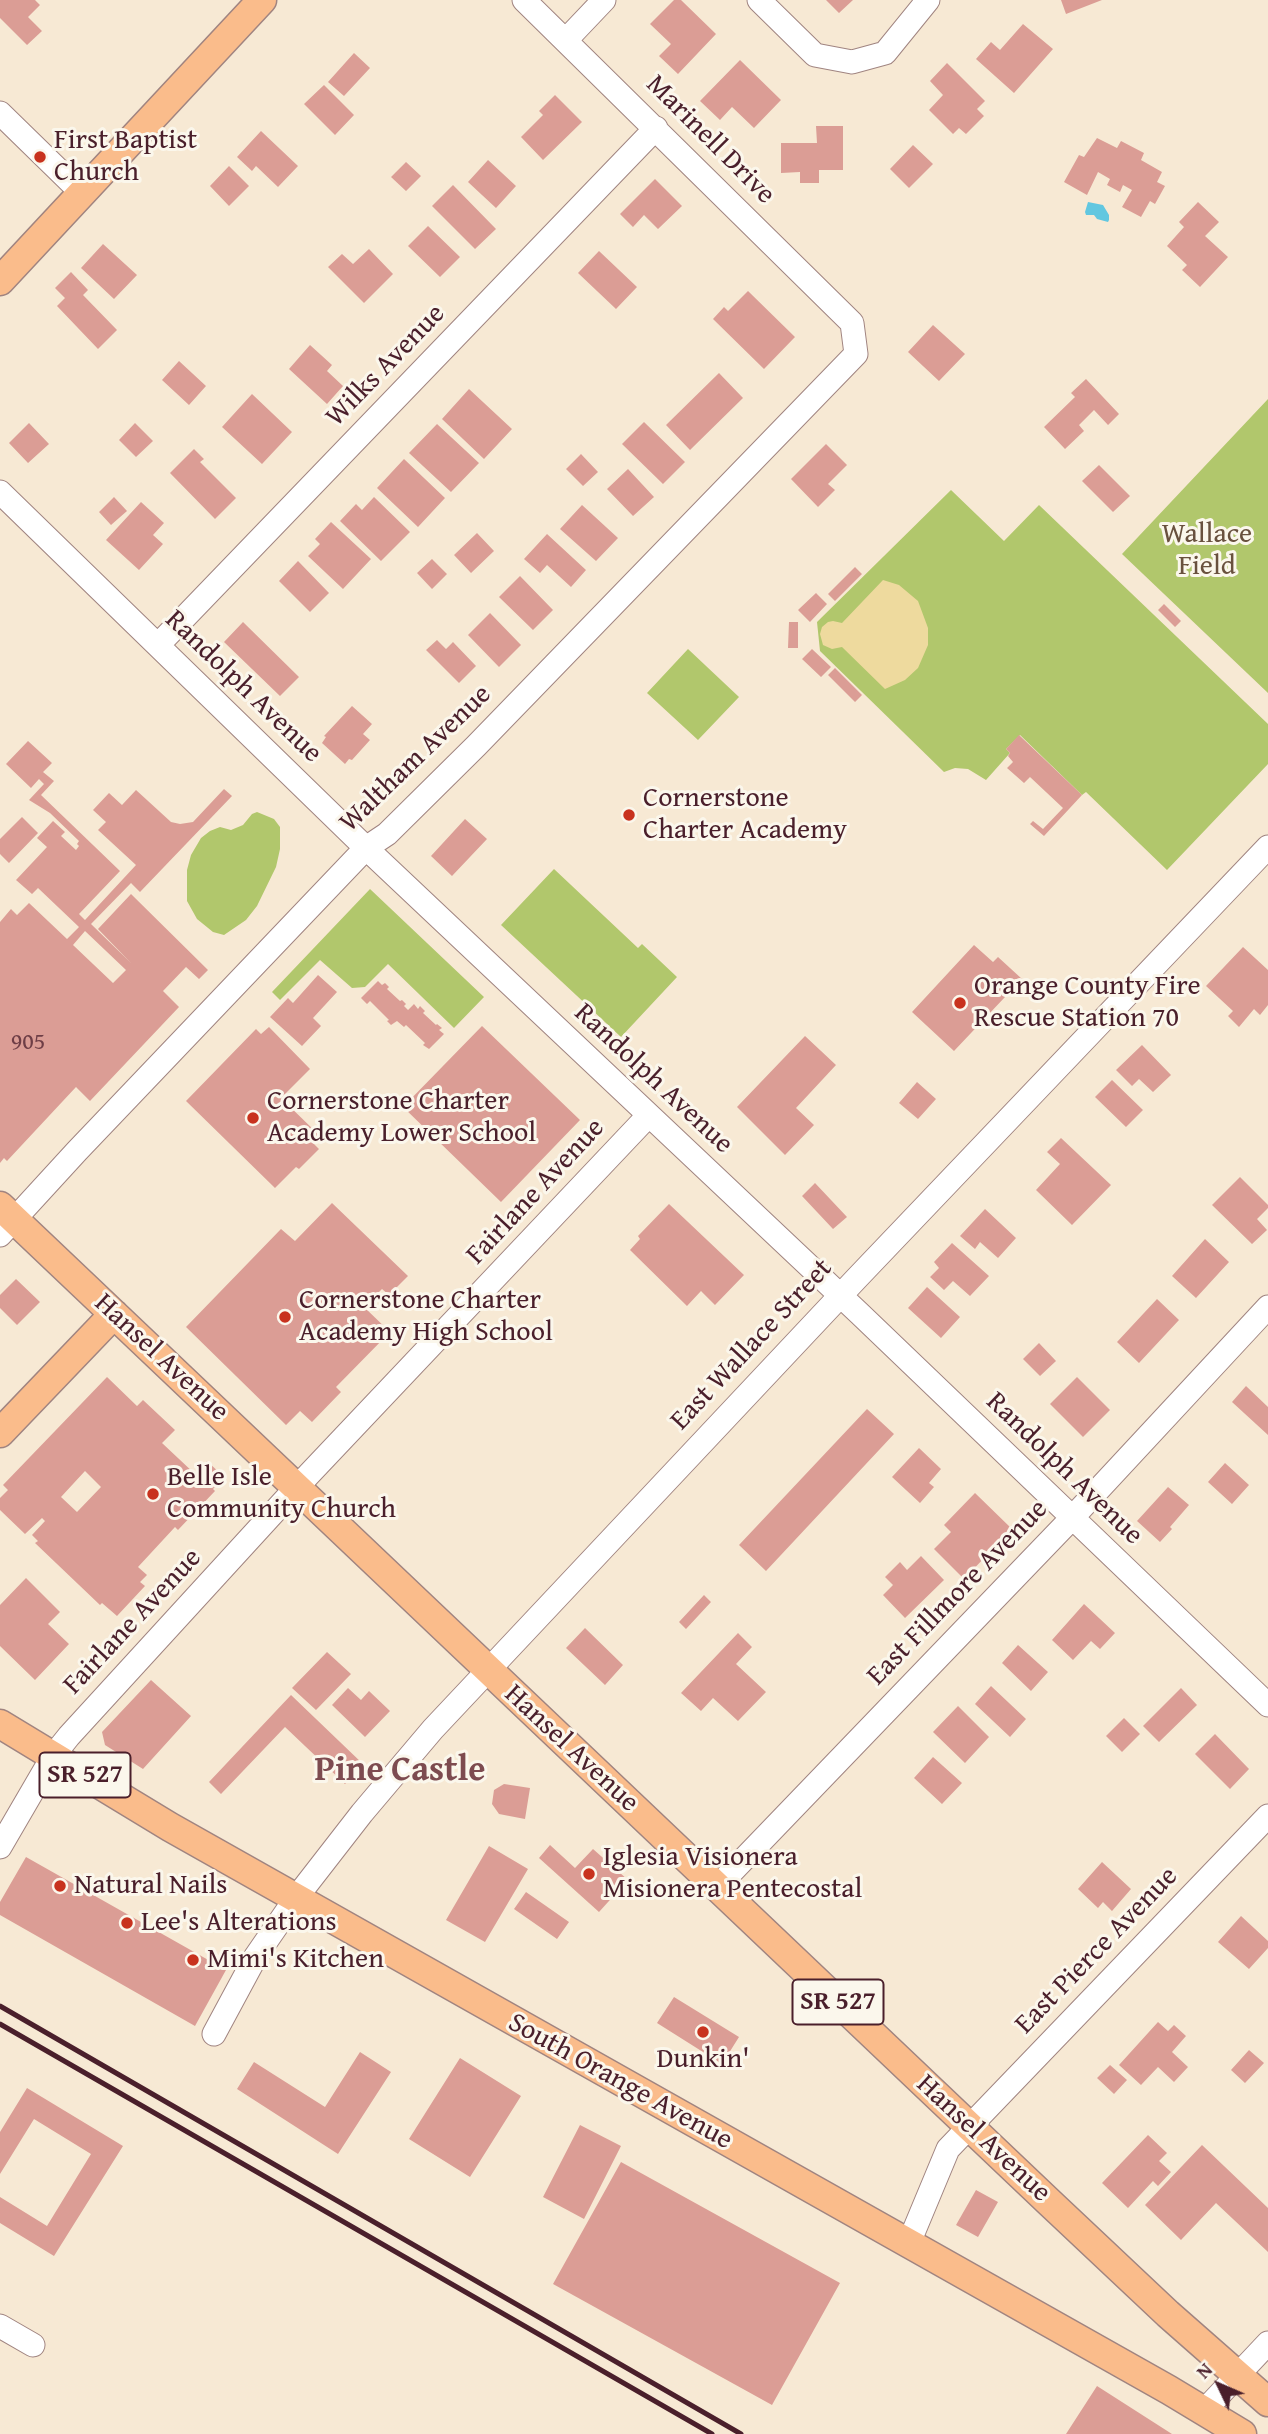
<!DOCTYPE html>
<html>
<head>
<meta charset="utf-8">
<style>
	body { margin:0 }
	#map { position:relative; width:1268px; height:2434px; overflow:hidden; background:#f7e9d4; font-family:"Gentium Book Plus",serif }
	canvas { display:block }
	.north { position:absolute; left:1184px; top:2350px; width:70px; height:70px; -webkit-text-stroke:5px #fbf7ec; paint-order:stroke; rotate:314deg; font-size:19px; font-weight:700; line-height:28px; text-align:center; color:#4a1f2b }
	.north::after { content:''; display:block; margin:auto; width:24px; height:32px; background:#4a1f2b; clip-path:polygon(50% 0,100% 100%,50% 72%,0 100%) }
</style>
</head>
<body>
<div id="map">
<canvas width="1268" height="2434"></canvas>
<div class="north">N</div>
</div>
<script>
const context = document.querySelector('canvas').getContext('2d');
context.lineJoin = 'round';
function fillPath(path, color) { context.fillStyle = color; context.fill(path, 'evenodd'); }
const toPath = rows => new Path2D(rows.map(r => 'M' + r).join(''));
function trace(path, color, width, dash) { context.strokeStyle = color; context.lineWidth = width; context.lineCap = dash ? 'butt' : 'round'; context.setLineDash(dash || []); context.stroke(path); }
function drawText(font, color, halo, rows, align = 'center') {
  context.font = font + ' "Gentium Book Plus",serif'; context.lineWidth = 6; context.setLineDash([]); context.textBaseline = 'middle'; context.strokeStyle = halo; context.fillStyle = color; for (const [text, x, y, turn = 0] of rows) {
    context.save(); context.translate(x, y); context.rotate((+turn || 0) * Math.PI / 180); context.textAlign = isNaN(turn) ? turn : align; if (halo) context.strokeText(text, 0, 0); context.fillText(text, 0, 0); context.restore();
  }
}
fillPath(toPath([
	[1268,399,1268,693,1122,554],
	[951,490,1004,541,1039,505,1268,724,1268,764,1167,870,1086,792,1082,795,1020,735,1006,749,1010,753,986,780,968,769,955,768,944,772,820,651,817,622],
	[688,649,739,697,698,740,647,693],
	[257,812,274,819,280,827,280,849,276,867,257,906,246,920,224,935,213,932,197,919,187,901,187,870,191,855,201,838,210,831,220,827,231,830,243,825,252,814],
	[554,869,638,948,642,944,677,977,621,1037,501,925],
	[370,889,484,997,454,1028,388,964,365,987,352,988,320,960,280,1000,272,992]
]), '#b1c76c');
fillPath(toPath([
	[883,580,899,585,918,601,928,628,928,645,918,668,905,680,885,689,842,647,832,649,823,645,820,634,822,627,828,622,833,621,842,623]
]), '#eeda9e');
fillPath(toPath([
	[1088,202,1103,205,1109,215,1109,220,1108,222,1097,219,1094,215,1086,215,1085,212]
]), '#62c7e0');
fillPath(toPath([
	[0,0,35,0,40,5,28,17,42,31,27,45,0,18],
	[674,0,681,0,716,34,678,74,659,56,671,44,650,24],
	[826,0,853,0,839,13],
	[1061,0,1102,0,1066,14],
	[1023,24,1053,49,1014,93,976,59,991,42,1000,50],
	[354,53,370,68,344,96,328,82],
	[740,60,781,100,754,128,732,107,720,120,700,101],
	[947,63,985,101,977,109,984,116,966,134,959,128,953,134,929,110,943,95,930,81],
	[324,85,354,115,335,135,304,104],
	[555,95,582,122,543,160,521,137,543,115,539,111],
	[816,126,843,126,843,170,819,170,819,183,800,183,800,172,781,173,781,143,817,143],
	[261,131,298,166,278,187,256,166,252,171,237,157],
	[1097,138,1117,148,1121,141,1144,153,1141,160,1162,172,1157,182,1165,186,1155,204,1150,201,1141,217,1122,207,1132,190,1123,185,1120,192,1107,185,1110,179,1098,172,1087,195,1064,182,1079,155,1084,157],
	[913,145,933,164,909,188,890,169],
	[488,160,516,186,496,208,468,182],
	[406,162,421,176,406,191,391,177],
	[229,166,249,186,229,206,210,186],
	[655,179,682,206,658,229,644,215,633,227,620,214],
	[453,185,496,229,475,249,432,206],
	[1198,202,1219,222,1205,236,1228,257,1200,287,1182,270,1187,265,1167,246,1184,227,1179,222],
	[428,226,460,257,440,277,408,246],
	[103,244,137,275,114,299,81,268],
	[369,249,393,274,364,303,328,267,342,254,353,264],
	[599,251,637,287,616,309,578,273],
	[71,272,88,290,83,295,117,330,98,349,57,306,65,298,55,288],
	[748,291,795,337,764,369,713,319,724,307,728,311],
	[933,325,965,354,939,381,908,352],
	[310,345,332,365,327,371,343,386,327,404,289,369],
	[179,361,206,386,189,405,162,380],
	[719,373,743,398,690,450,666,425],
	[1086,379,1119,414,1108,425,1094,410,1079,425,1084,431,1065,449,1044,427,1075,397,1071,393],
	[469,389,512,429,484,459,442,419],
	[252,394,292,432,262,464,222,427],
	[644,422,685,462,663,484,622,444],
	[29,423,49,444,28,463,9,443],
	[135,423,153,441,136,457,119,440],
	[437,424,479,463,451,492,409,453],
	[826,444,847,465,828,484,835,490,818,507,791,479],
	[194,449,204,459,200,462,236,498,215,519,170,473],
	[581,454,598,472,583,486,566,469],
	[404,459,445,498,418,527,377,488],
	[1099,465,1130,496,1113,512,1082,481],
	[628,469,654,497,633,516,607,489],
	[114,497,127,511,111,525,99,512],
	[374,497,410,532,381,561,340,521,356,504,362,510],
	[141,502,164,523,153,535,163,544,139,570,106,540],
	[582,505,618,538,596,561,560,529],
	[331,522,371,559,343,589,308,556,320,544,315,539],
	[477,533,494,551,471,573,454,555],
	[547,534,586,570,571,587,547,565,540,573,524,559],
	[432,559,447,574,432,589,417,573],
	[298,561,329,593,310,612,279,581],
	[855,567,862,574,835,601,828,594],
	[520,576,553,610,533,630,499,597],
	[816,593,827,604,810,622,798,610],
	[1164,604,1181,621,1175,627,1158,610],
	[490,613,521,645,499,667,468,635],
	[243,622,299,677,280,696,224,642],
	[789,622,798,622,798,648,788,648],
	[437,640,446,649,453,642,476,666,459,683,426,650],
	[812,649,831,667,821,677,802,659],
	[835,668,862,695,855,702,828,675],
	[352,706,372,724,363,734,370,740,352,760,349,759,345,764,322,743,326,737,324,736],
	[1019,735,1082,795,1044,836,1030,824,1033,821,1043,829,1063,808,1030,777,1024,783,1007,768,1013,762,1008,756,1010,753,1006,749],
	[28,741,52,763,43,772,54,781,41,795,120,871,79,914,85,920,136,865,98,830,106,822,93,810,109,793,122,805,136,790,171,822,180,824,193,822,224,789,232,796,140,892,131,883,91,924,131,963,98,929,131,894,208,970,199,979,186,967,163,991,179,1007,90,1101,76,1087,7,1161,4,1158,0,1163,0,922,11,909,17,915,29,903,67,939,79,927,38,888,32,894,16,880,47,847,37,838,53,821,65,832,61,836,76,850,79,846,77,844,79,841,50,813,29,800,44,784,39,779,31,788,6,764],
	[85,931,126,970,113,983,73,945],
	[22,817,38,833,9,863,0,854,0,839],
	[465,819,487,839,452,876,431,856],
	[974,945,993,962,998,957,1022,979,954,1051,912,1012],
	[1243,947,1268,970,1268,1005,1260,1015,1254,1009,1239,1027,1228,1016,1233,1011,1206,986],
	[318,975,337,992,313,1018,321,1026,302,1046,270,1017,288,998,293,1003],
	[378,981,382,985,385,983,389,987,387,989,400,1001,402,1000,406,1004,404,1006,408,1010,414,1004,418,1009,420,1006,425,1011,423,1013,436,1025,437,1024,442,1028,439,1030,444,1034,429,1049,423,1045,425,1043,406,1025,404,1027,397,1021,391,1025,387,1021,389,1020,370,1001,367,1004,361,998],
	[482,1026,580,1120,501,1202,403,1107],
	[269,1027,310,1069,281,1098,319,1135,312,1142,319,1149,299,1169,296,1167,275,1188,186,1101,256,1029,261,1034],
	[805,1036,836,1065,796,1108,814,1125,785,1155,737,1107],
	[1142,1045,1171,1075,1153,1092,1139,1079,1132,1086,1116,1070],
	[1112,1080,1143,1110,1126,1127,1095,1097],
	[917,1082,936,1099,918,1119,899,1103],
	[1061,1138,1111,1185,1072,1225,1036,1190,1060,1164,1047,1152],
	[1240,1177,1268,1205,1268,1208,1257,1219,1267,1230,1252,1244,1212,1205],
	[815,1183,847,1217,833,1229,802,1196],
	[332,1203,408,1276,389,1295,382,1289,364,1307,390,1332,336,1387,341,1392,312,1422,300,1411,286,1425,186,1327,281,1229,295,1241],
	[669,1204,744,1275,715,1305,701,1291,687,1306,630,1250,640,1239,638,1236],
	[985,1209,1016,1238,998,1258,980,1242,975,1249,960,1236],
	[1205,1239,1229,1262,1196,1298,1172,1276],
	[952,1243,989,1276,970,1296,953,1281,944,1290,930,1277,939,1268,934,1262],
	[16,1279,40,1302,17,1325,0,1308,0,1295],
	[927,1287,960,1317,941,1338,908,1308],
	[1157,1299,1179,1320,1139,1363,1117,1342],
	[1039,1343,1056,1361,1040,1376,1023,1359],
	[107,1377,137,1406,143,1400,175,1430,162,1443,195,1474,207,1461,224,1477,213,1489,215,1491,178,1530,175,1527,138,1567,147,1575,140,1582,145,1586,117,1616,102,1603,100,1605,35,1543,38,1541,32,1535,45,1521,42,1518,25,1534,0,1510,0,1498,8,1490,3,1485],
	[85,1471,101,1487,77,1512,61,1497],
	[1077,1377,1110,1410,1083,1437,1050,1404],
	[1246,1386,1268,1407,1268,1435,1232,1402],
	[867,1409,894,1434,766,1571,739,1545],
	[919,1448,941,1469,929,1483,934,1487,920,1503,892,1477],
	[1225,1463,1249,1485,1232,1504,1208,1482],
	[1168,1487,1189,1505,1170,1527,1172,1529,1160,1542,1137,1521],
	[975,1493,1012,1529,964,1579,934,1549,951,1532,944,1525],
	[921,1556,944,1580,905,1618,883,1595,893,1585,885,1577,900,1562,907,1570],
	[26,1578,60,1612,48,1624,69,1644,35,1680,0,1646,0,1605],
	[704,1595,711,1602,686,1629,679,1622],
	[1084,1604,1115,1633,1100,1649,1091,1641,1073,1660,1052,1640],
	[585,1628,623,1665,605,1685,566,1648],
	[738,1633,752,1647,736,1664,766,1692,738,1721,713,1698,701,1711,681,1693],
	[1018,1645,1048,1672,1031,1691,1002,1663],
	[327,1652,351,1674,316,1710,292,1688],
	[151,1680,191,1716,143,1769,105,1745,102,1732],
	[991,1686,1026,1719,1010,1737,975,1704],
	[348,1688,361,1700,369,1691,390,1711,365,1737,332,1705],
	[1181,1688,1197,1705,1159,1742,1143,1726],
	[291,1695,364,1765,345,1784,285,1727,221,1794,209,1782],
	[958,1706,989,1737,965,1763,933,1732],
	[1124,1718,1140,1734,1122,1752,1106,1736],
	[1215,1734,1249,1769,1230,1789,1195,1754],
	[933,1757,962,1783,942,1804,914,1778],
	[504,1784,530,1788,525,1819,499,1814,492,1804,494,1790],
	[550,1845,575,1868,593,1849,628,1880,599,1912,539,1858],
	[489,1846,528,1869,485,1942,446,1920],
	[26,1857,226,1970,195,2026,0,1915,0,1902],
	[1102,1862,1131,1889,1112,1911,1103,1902,1098,1908,1078,1889],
	[526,1892,569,1922,557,1939,514,1909],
	[1241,1916,1268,1941,1268,1948,1249,1969,1218,1942],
	[674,1997,739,2037,722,2064,657,2023],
	[1158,2022,1168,2031,1174,2025,1186,2036,1172,2052,1188,2067,1174,2082,1158,2067,1141,2085,1119,2065],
	[1249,2050,1264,2063,1245,2083,1231,2070],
	[360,2052,391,2072,338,2154,237,2089,254,2062,325,2107],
	[460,2058,521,2096,470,2177,409,2139],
	[1110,2065,1127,2080,1114,2094,1097,2078],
	[27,2088,123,2146,54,2256,0,2223,0,2197,47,2226,91,2154,34,2119,0,2174,0,2132],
	[580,2125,621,2146,584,2219,543,2197],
	[1148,2135,1167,2153,1159,2161,1171,2172,1158,2186,1153,2181,1128,2208,1102,2183],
	[1202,2145,1268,2208,1268,2252,1216,2203,1181,2240,1145,2205],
	[621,2162,840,2283,772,2405,553,2284],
	[976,2190,998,2202,978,2237,956,2225],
	[1097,2386,1172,2434,1066,2434]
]), '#db9d95');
const minor = toPath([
	[759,0,815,55,852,62,885,53,928,0],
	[566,40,604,0],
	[0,113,83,194],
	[0,492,366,848,860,1314,1268,1705],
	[158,645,656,128],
	[0,1235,77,1151,366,848,387,834,476,746,856,354,852,323,524,0],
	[0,1847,53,1756,69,1736,296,1488,648,1116],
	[717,1887,1072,1518,1268,1307],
	[214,2034,256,1956,296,1898,362,1813,433,1729,857,1278,1268,847],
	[908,2245,948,2149,1268,1816],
	[0,2326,33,2345],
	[1204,2411,1268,2343]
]);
const major = toPath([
	[0,281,262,0],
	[0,1206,1049,2202,1168,2314,1268,2402],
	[0,1433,114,1314],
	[0,1724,170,1827,1169,2390,1242,2434]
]);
trace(minor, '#a08480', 25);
trace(major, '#a08480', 31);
trace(minor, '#fff', 23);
trace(major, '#fabc8b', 28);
trace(toPath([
	[0,2006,741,2434],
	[0,2024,712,2434]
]), '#4a1f2b', 5);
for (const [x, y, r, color] of [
	[40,157,7,"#c8321e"],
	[629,815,7,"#c8321e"],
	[960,1003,7,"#c8321e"],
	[253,1118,7,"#c8321e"],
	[285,1317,7,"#c8321e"],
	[153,1494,7,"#c8321e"],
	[589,1874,7,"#c8321e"],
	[60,1886,7,"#c8321e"],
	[127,1923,7,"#c8321e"],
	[193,1960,7,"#c8321e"],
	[703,2032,7,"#c8321e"]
]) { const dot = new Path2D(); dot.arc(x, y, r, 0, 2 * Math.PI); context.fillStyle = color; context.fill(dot); trace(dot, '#fbf7ec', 2.5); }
drawText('24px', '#6e3e46', null, [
	["905",28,1043]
]);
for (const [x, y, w] of [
	[85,1775,91],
	[838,2002,91]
]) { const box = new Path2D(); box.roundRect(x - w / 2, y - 22.5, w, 45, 5); context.fillStyle = '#fbf7ec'; context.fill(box); trace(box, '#4a1f2b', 2); }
drawText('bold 26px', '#4a1f2b', null, [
	["SR 527",85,1775],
	["SR 527",838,2002]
]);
drawText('28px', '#4a1f2b', '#fbf7ec', [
	["Marinell Drive",710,140,45],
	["Wilks Avenue",386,366,-46],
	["Randolph Avenue",243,687,44],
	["Waltham Avenue",416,759,-44],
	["Randolph Avenue",653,1079,43],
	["Fairlane Avenue",536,1192,-47],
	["East Wallace Street",752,1345,-47],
	["Hansel Avenue",161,1358,43],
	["Randolph Avenue",1064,1469,44],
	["East Fillmore Avenue",958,1593,-46],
	["Fairlane Avenue",133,1622,-47],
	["Hansel Avenue",571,1749,43],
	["East Pierce Avenue",1097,1951,-46],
	["South Orange Avenue",620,2082,29],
	["Hansel Avenue",983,2139,43]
]);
drawText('28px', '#4a1f2b', '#fbf7ec', [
	["First Baptist",54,141],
	["Church",54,173],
	["Cornerstone",643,799],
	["Charter Academy",643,831],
	["Orange County Fire",974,987],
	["Rescue Station 70",974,1019],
	["Cornerstone Charter",267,1102],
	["Academy Lower School",267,1134],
	["Cornerstone Charter",299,1301],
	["Academy High School",299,1333],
	["Belle Isle",167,1478],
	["Community Church",167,1510],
	["Iglesia Visionera",603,1858],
	["Misionera Pentecostal",603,1890],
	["Natural Nails",74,1886],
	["Lee's Alterations",141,1923],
	["Mimi's Kitchen",207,1960],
	["Dunkin'",703,2060,"center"]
], 'left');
drawText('28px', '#69513e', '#fbf7ec', [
	["Wallace",1207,535],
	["Field",1207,567]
]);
drawText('bold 35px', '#7d4b50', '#fbf7ec', [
	["Pine Castle",400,1771]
]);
</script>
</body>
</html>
